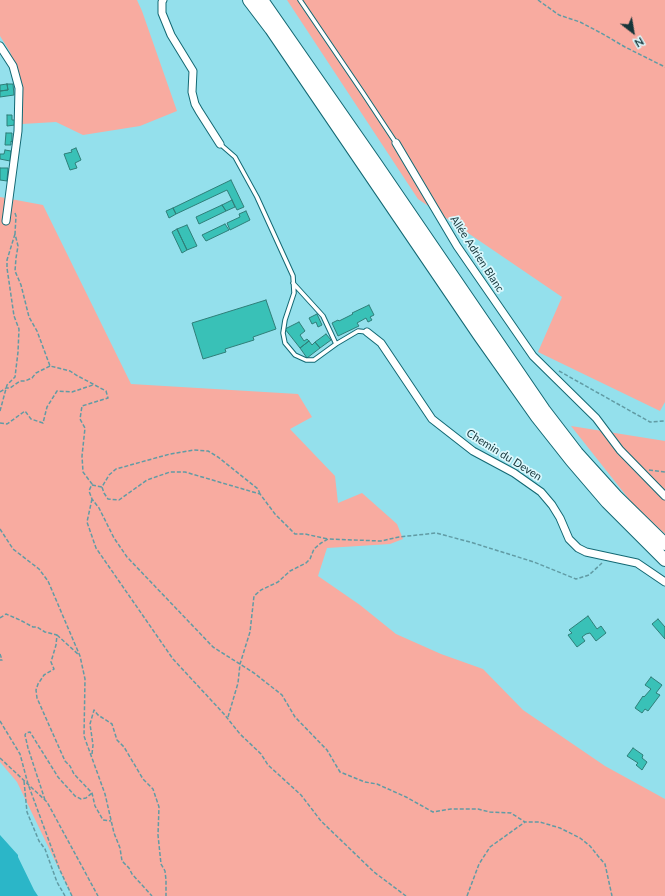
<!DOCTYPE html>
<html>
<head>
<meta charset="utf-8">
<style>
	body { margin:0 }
	#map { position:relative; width:665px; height:896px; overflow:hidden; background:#94e0ec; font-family:Lato,sans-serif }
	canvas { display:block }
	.north { position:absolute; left:613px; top:12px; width:40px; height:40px; -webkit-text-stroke:3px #dbf8fd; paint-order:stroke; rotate:149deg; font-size:11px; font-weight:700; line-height:16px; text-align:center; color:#16353a }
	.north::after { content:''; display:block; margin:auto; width:14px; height:18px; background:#16353a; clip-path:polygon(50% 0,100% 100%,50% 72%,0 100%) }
</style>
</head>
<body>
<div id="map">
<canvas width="665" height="896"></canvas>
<div class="north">N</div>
</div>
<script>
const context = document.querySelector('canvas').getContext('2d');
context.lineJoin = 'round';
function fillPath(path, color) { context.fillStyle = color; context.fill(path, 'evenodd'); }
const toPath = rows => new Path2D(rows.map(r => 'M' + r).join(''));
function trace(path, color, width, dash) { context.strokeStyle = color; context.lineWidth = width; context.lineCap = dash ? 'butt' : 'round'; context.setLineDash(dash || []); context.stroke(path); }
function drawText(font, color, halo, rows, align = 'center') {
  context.font = font + ' Lato,sans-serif'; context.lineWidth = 3.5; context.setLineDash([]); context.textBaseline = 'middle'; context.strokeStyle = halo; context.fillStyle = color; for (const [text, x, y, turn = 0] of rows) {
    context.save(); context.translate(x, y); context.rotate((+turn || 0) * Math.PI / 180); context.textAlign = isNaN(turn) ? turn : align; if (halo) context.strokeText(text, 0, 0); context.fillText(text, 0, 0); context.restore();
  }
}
fillPath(toPath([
	[0,0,137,0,142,11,177,111,140,126,83,135,56,122,22,124,23,86,10,52,0,36],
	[287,0,665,0,665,402,660,411,538,352,562,297,418,199],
	[0,197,43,205,131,384,298,394,312,417,290,429,335,476,338,503,362,493,397,524,403,539,390,544,327,548,318,576,360,605,396,634,441,654,483,669,523,710,605,766,665,799,665,896,72,896,17,782,0,762],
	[571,426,665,441,665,534,632,503]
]), '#f8aba0');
fillPath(toPath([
	[0,835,18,855,18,857,34,890,38,896,0,896]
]), '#2bb6c8');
const building = toPath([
	[7,84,8,90,0,91,0,85,7,84],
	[7,84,13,84,14,95,0,97,0,91,8,90,7,84],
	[7,115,12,115,12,120,15,120,15,125,7,126,7,115],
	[6,133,12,133,12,142,11,141,11,145,5,145,6,133],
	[76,148,81,160,75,163,77,168,70,170,64,154,72,152,71,150,76,148],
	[5,150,11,151,10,161,0,159,0,154,4,154,5,150],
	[0,168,8,168,7,181,0,180,0,168],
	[231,180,244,207,237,210,227,190,176,214,173,208,231,180],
	[232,200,235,207,226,211,222,205,232,200],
	[222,205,226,211,199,224,196,217,222,205],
	[173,208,176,214,169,218,166,211,173,208],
	[246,211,250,220,230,230,227,223,240,217,239,214,246,211],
	[225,224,229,230,206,241,202,235,225,224],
	[187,225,197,246,187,250,177,229,187,225],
	[177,229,187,250,182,253,172,232,177,229],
	[266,300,276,329,253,337,254,340,225,349,226,352,203,359,192,323,266,300],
	[369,305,374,315,370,317,372,320,368,322,366,318,357,323,359,326,338,336,332,323,338,320,339,321,353,314,352,313,369,305],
	[317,314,322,325,318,327,316,322,312,324,309,318,317,314],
	[299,322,305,331,300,335,304,341,307,339,309,341,300,348,285,329,299,322],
	[326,334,331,340,320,348,315,342,326,334],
	[309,341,312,345,315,342,320,348,307,358,300,348,309,341],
	[588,616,597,629,601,626,606,633,596,641,590,633,586,634,582,637,585,641,577,647,568,635,572,633,569,630,588,616],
	[658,619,665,627,665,639,652,624,658,619],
	[651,677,662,685,656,693,660,695,648,711,645,709,642,713,635,708,643,696,644,697,651,689,645,685,651,677],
	[633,748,643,755,642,758,647,762,642,770,636,765,638,763,627,756,633,748]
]);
fillPath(building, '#39c1b7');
trace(building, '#2f7e78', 1);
const service = toPath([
	[300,0,363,93,396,143],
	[220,144,235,157,257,197,293,276,294,293,285,320,283,333,285,343,295,355,306,360,314,360,336,344,323,316,293,283],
	[336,344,358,331,367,332]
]);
const minor = toPath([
	[163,0,162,2,162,13,171,35,193,71,192,92,195,104,199,111,220,144],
	[0,46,13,66,19,88,18,131,6,221],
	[396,143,457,246,533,356,596,418,620,450,665,496],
	[367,332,381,343,432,419,473,451,514,473,541,492,552,505,560,518,569,539,578,548,586,552,637,563,665,582]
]);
const primary = toPath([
	[249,0,271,29,479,335,537,417,571,460,607,502,665,560],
	[262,0,376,164,544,410,577,453,616,496,665,544]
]);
trace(service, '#136873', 5.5);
trace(minor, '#136873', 9);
trace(primary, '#136873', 14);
trace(toPath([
	[538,0,559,15,580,22,601,33,625,47,665,67],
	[15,213,16,216,15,234,18,246,16,258,15,271,21,285,29,317,37,331,50,366,70,371,76,375,106,391,108,398,82,406,80,419,85,428,82,456,83,472,92,484,89,491,92,499,99,508,114,538,127,557,213,647,254,673,282,695,295,717,327,750,340,772,365,782,377,784,406,797,433,812,451,809,478,809,490,812,511,813,525,822,540,822,560,828,580,838,590,846,598,856,605,864,612,896],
	[559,371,650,422,665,421],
	[0,392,6,388,10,388,20,381,25,381,32,378,36,373,50,366],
	[0,411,7,385,15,377,18,352,19,329,14,316,7,268,7,260,15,234],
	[0,423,7,424,25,411,31,419,43,423,47,407,57,391,72,392,93,385],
	[649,470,665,472],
	[92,485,102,487],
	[260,494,258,489,218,457,208,451,194,450,170,454,116,469,109,475,102,487,104,493,108,499,119,500,147,480,170,472,185,472,260,494,275,514,295,534,305,534,328,539],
	[92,499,87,522,96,548,173,659,224,714,240,734,261,754,268,765,301,795,321,821,374,872,406,896],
	[0,529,13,549,39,569,48,581,80,656,85,679,84,736,105,794,114,833,120,848,122,861,129,868,132,874,152,896],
	[0,618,6,614,20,620,33,627,37,627,45,632,57,635,56,645,51,662,54,669,44,675,38,684,36,690,37,698,65,761,70,766,74,774,92,793,95,806,103,820,111,821],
	[57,635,79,655],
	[0,654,2,660,0,660],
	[228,717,238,683,240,664,250,632,254,596,261,590,278,582,290,571,306,563,310,559,314,549,321,543,328,539,381,541,399,537,436,533,470,542,534,562,576,579,589,575,602,563],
	[0,721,20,754,28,784,59,868,72,896],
	[92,754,93,745,90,724,94,710,98,715,112,724,117,740,124,747,143,779,153,789,159,807,158,835,161,864,165,871,166,880,166,896],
	[0,758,47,802,98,896],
	[24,781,27,812,39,841,45,849,57,882,65,896],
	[45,800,28,748,25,735,26,733,30,732,58,777,75,796,81,799,86,798,92,793],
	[467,896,479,864,490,847,525,822]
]), '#619ba4', 1.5, [4, 2]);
trace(service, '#fff', 3.5);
trace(minor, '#fff', 7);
trace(primary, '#fff', 12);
drawText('11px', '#16353a', '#dbf8fd', [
	["Allée Adrien Blanc",477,254,57],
	["Chemin du Deven",504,455,32]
]);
</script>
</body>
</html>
